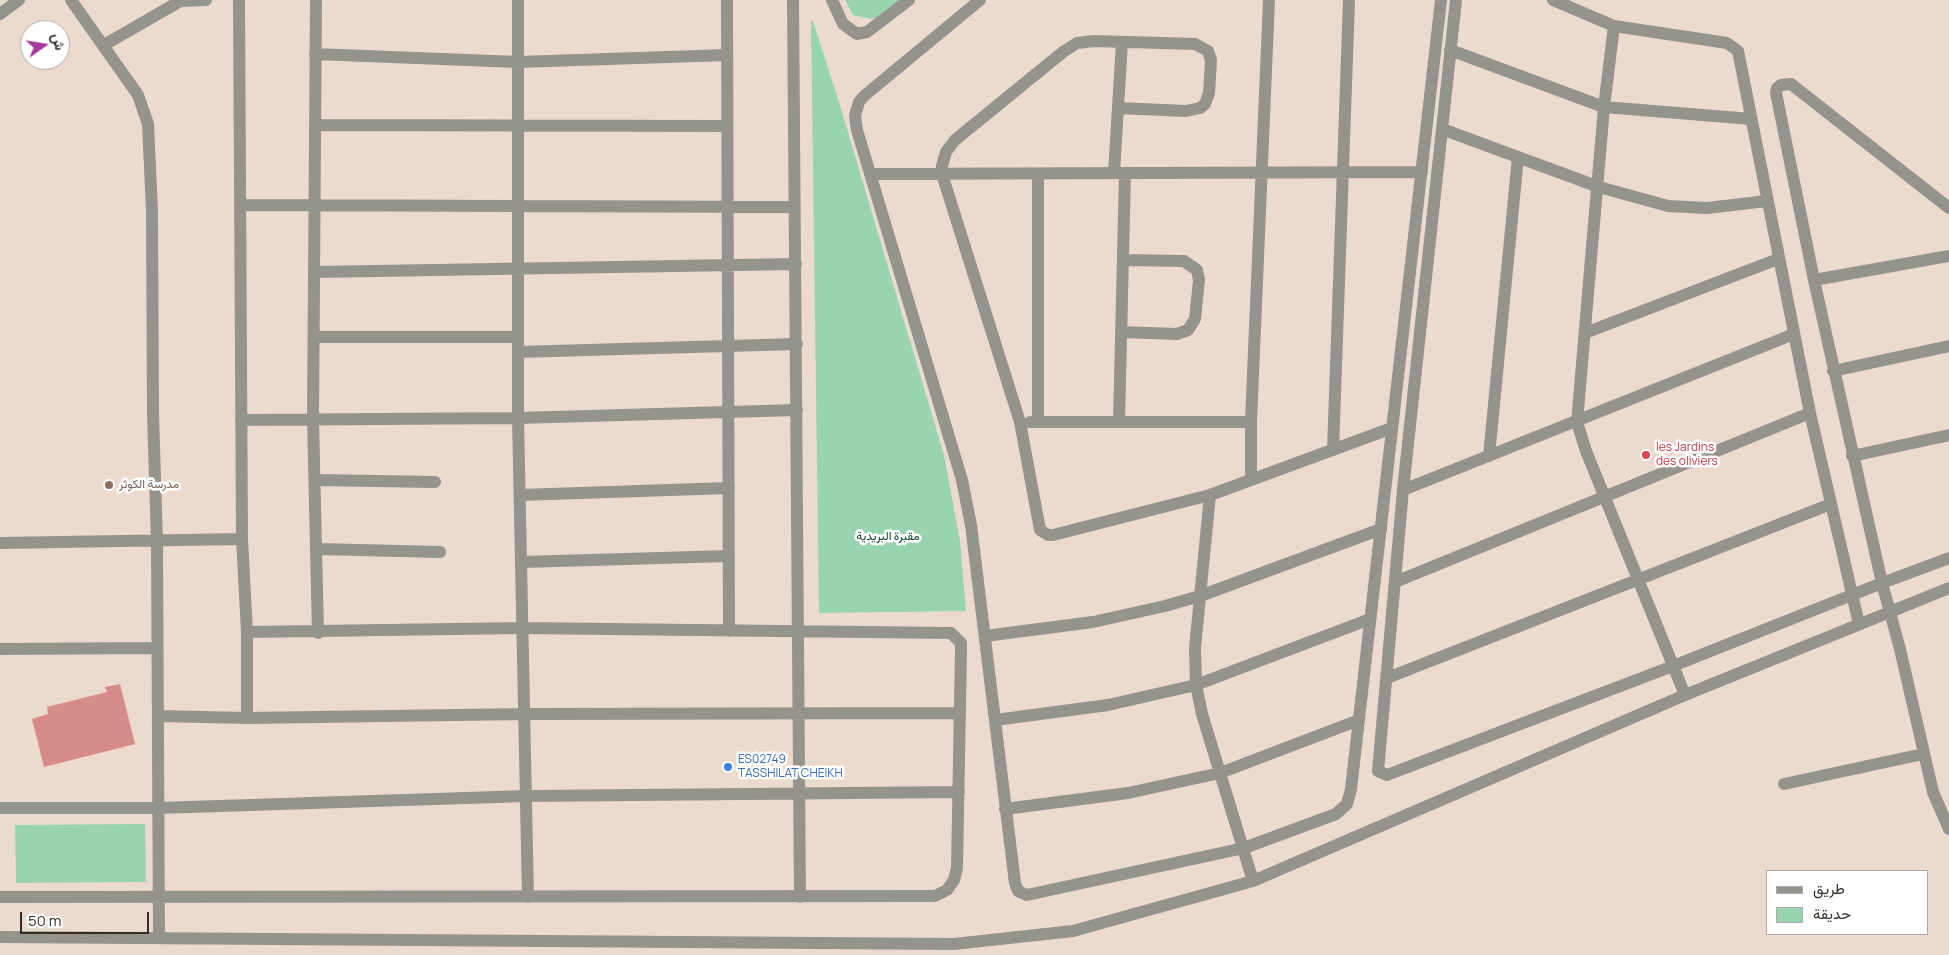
<!DOCTYPE html>
<html>
<head>
<meta charset="utf-8">
<style>
	body { margin:0 }
	#map { position:relative; width:1949px; height:955px; overflow:hidden; background:#eddacf; font-family:Manrope,Vazirmatn,sans-serif }
	canvas { display:block }
	.legend { position:absolute; left:1766px; top:870px; width:162px; height:65px; box-sizing:border-box; background:#fff; border:1px solid #adaaa9; margin:0; padding:6px 9px; list-style:none; font-size:15px; color:#332b27 }
	.legend li { display:flex; align-items:center; gap:10px; height:25px }
	.legend b { width:25px; border:1px solid #adaaa9 }
	.north { position:absolute; left:20px; top:20px; width:50px; height:50px; box-sizing:border-box; background:#fff; border:1px solid #adaaa9; border-radius:50%; rotate:77deg; font-size:14px; font-weight:700; line-height:20px; text-align:center; color:#332b27 }
	.north::after { content:''; display:block; margin:auto; width:18px; height:22px; background:#a33b9e; clip-path:polygon(50% 0,100% 100%,50% 72%,0 100%) }
	.scale { position:absolute; left:20px; top:912px; width:129px; height:22px; box-sizing:border-box; border:2px solid #332b27; border-top:0; padding-left:6px; font-size:15px; line-height:18px; white-space:nowrap; color:#332b27; -webkit-text-stroke:4px #fff; paint-order:stroke }
</style>
</head>
<body>
<div id="map">
<canvas width="1949" height="955"></canvas>
<ul class="legend">
<li><b style="height:6px;background:#94948c"></b>طريق</li>
<li><b style="height:14px;background:#99d4b0"></b>حديقة</li>
</ul>
<div class="north">ش</div>
<div class="scale">50 m</div>
</div>
<script>
const context = document.querySelector('canvas').getContext('2d');
context.lineJoin = 'round';
function fillPath(path, color) { context.fillStyle = color; context.fill(path, 'evenodd'); }
const toPath = rows => new Path2D(rows.map(r => 'M' + r).join(''));
function trace(path, color, width, dash) { context.strokeStyle = color; context.lineWidth = width; context.lineCap = dash ? 'butt' : 'round'; context.setLineDash(dash || []); context.stroke(path); }
function drawText(font, color, halo, rows, align = 'center') {
  context.font = font + ' Manrope,Vazirmatn,sans-serif'; context.lineWidth = 5; context.setLineDash([]); context.textBaseline = 'middle'; context.strokeStyle = halo; context.fillStyle = color; for (const [text, x, y, turn = 0] of rows) {
    context.save(); context.translate(x, y); context.rotate((+turn || 0) * Math.PI / 180); context.textAlign = isNaN(turn) ? turn : align; if (halo) context.strokeText(text, 0, 0); context.fillText(text, 0, 0); context.restore();
  }
}
fillPath(toPath([
	[845,0,901,0,879,17,871,19,853,15],
	[811,21,813,21,839,102,944,455,960,541,966,611,819,613],
	[145,824,146,882,16,883,15,825]
]), '#99d4b0');
fillPath(toPath([
	[120,684,135,744,44,767,32,719,48,714,47,707,107,692,105,687]
]), '#d68d8a');
trace(toPath([
	[71,0,138,95,148,124,152,211,153,414,157,542,159,937],
	[239,0,242,539,247,632,247,718],
	[316,0,313,419,318,633],
	[518,0,518,418,528,897],
	[727,0,729,631],
	[793,0,800,897],
	[832,0,843,24,857,34,867,32,909,0],
	[980,0,864,96,859,102,855,116,857,130,962,480,971,525,1015,883,1018,891,1027,895,1244,848,1336,814,1347,804,1351,789,1441,0],
	[1456,0,1403,490,1378,771,1387,775,1673,666,1882,583,1900,649,1933,792,1949,829],
	[1553,0,1614,26,1727,43,1738,51,1810,413,1859,624],
	[180,1,206,0],
	[0,14,19,0],
	[1614,26,1604,107,1577,422,1586,451,1685,695],
	[104,45,182,0],
	[1450,50,1604,107,1751,119],
	[315,54,518,62,727,55],
	[1118,108,1186,111,1200,108,1205,104,1209,93,1211,60,1208,51,1195,44,1094,41,1077,43,1063,52,955,140,946,152,942,166,942,174,1020,422,1040,530,1048,535,1053,535,1210,495,1392,428],
	[315,125,727,126],
	[1442,129,1599,187,1668,206,1707,208,1767,201],
	[1114,173,1122,42],
	[870,174,1422,172],
	[1038,174,1038,422],
	[241,205,793,207],
	[1949,208,1791,84,1781,85,1777,88,1776,93,1814,280,1882,583,1949,558],
	[314,272,796,264],
	[1814,280,1949,256],
	[1121,332,1177,334,1188,330,1195,319,1199,280,1197,270,1184,261,1123,260],
	[1585,333,1778,259],
	[314,337,518,337],
	[518,352,797,344],
	[1833,371,1949,346],
	[241,420,518,418,797,410],
	[1030,422,1251,422],
	[1119,422,1125,173],
	[1333,450,1349,0],
	[1489,456,1518,157],
	[1852,456,1949,435],
	[315,480,435,482],
	[1251,480,1251,422,1269,0],
	[1403,490,1794,334],
	[520,495,729,488],
	[1210,495,1195,648,1196,685,1202,714,1253,881],
	[0,543,242,539],
	[317,549,440,552],
	[522,562,729,556],
	[1395,582,1810,413],
	[985,636,1093,622,1165,606,1200,596,1381,529],
	[0,649,156,648],
	[1387,678,1831,504],
	[158,716,247,718,525,714,959,713],
	[995,720,1108,705,1196,685,1370,619],
	[1784,784,1923,754],
	[0,808,158,808,527,796,959,792],
	[1005,809,1128,793,1220,773,1359,720],
	[0,897,922,896,935,896,947,890,954,880,957,868,961,650,961,643,951,633,523,628,247,632],
	[0,937,954,944,1073,931,1253,881,1685,695,1949,588]
]), '#94948c', 12);
for (const [x, y, r, color] of [
	[1646,455,5,"#e0444e"],
	[109,485,5,"#8d6e63"],
	[728,767,5,"#3f7fe0"]
]) { const dot = new Path2D(); dot.arc(x, y, r, 0, 2 * Math.PI); context.fillStyle = color; context.fill(dot); trace(dot, '#fff', 2); }
drawText('12px', '#be3a42', '#fff', [
	["les Jardins",1656,448],
	["des oliviers",1656,462]
], 'left');
drawText('12px', '#785e54', '#fff', [
	["مدرسة الكوثر",119,485]
], 'left');
drawText('12px', '#13482e', '#fff', [
	["مقبرة البريدية",888,537]
]);
drawText('12px', '#366cbe', '#fff', [
	["ES02749",738,760],
	["TASSHILAT CHEIKH",738,774]
], 'left');
</script>
</body>
</html>
